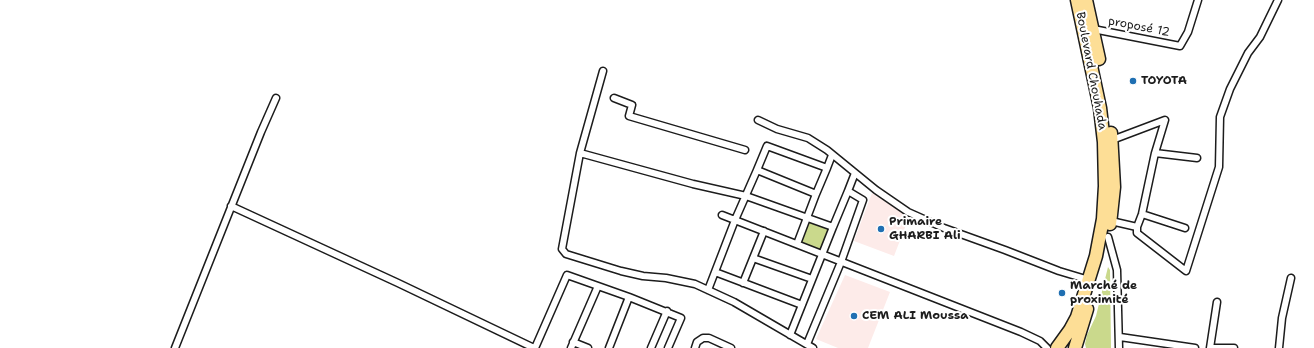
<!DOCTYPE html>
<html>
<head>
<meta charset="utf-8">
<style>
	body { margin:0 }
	canvas { display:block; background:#fff }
</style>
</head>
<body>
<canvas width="1314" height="348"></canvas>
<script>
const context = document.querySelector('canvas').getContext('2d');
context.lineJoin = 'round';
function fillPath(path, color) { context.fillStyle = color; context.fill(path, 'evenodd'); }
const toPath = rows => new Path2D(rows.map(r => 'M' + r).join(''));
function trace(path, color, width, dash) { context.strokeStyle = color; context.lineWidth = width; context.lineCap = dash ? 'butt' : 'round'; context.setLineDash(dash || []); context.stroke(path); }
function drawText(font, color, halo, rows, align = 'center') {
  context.font = font + ' "Shantell Sans",sans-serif'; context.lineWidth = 4; context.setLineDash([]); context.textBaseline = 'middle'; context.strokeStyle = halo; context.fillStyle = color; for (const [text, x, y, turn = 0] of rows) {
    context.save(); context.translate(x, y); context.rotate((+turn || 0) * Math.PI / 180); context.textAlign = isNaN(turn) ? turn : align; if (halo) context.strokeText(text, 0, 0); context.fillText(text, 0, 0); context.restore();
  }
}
fillPath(toPath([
	[872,193,909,217,894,256,854,241],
	[845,275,890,292,868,348,838,348,816,339]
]), '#fdebe9');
fillPath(toPath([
	[808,220,831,228,821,252,798,243],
	[1108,267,1110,270,1111,348,1086,348,1085,344,1087,335,1096,316]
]), '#cad98c');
const street = toPath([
	[1093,29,1180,46,1188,32,1198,0],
	[603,71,580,153,562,249,566,254,621,271,643,276,666,278,695,284,734,302,813,348],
	[614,98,632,105,629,116,745,150],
	[758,120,777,129,808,138,827,150,876,190,908,212,944,228,1005,250,1059,271,1089,280],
	[1112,140,1165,120,1155,153],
	[580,153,693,184,746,196,833,227,790,335],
	[827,168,832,155],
	[757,170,767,146,827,168,816,194],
	[848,191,855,173],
	[231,206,398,283,534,348],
	[1142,214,1185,228],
	[722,215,1021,332,1040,341,1047,348],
	[1111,221,1137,227,1137,233,1186,271,1219,167,1220,117,1230,89,1248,53,1260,37,1278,0],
	[1137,227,1142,214,1155,153,1197,158],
	[1108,237,1117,270,1119,348],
	[753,258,812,279],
	[715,272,802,305],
	[743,283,764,231],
	[708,290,735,220,757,170,816,194,797,244],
	[1120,337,1195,348],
	[573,342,588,348],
	[807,344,841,262,863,200,848,191,833,227],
	[175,348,261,132,276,98],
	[535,348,567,275,629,297,681,318,668,348],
	[571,348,598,286],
	[609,348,629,297],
	[651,348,667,311],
	[695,348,697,342,703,338,709,338,731,348],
	[1210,348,1217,302],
	[1212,348,1234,348],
	[1279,348,1282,318,1291,278]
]);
const highway = toPath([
	[1086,0,1099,59],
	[1110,224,1114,187,1111,133],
	[1057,348,1070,330,1077,317,1096,256,1103,219,1105,186,1104,142,1100,108,1077,0],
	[1075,348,1087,309]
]);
trace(street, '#1c1c1c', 9);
trace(highway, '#1c1c1c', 15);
trace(street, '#fff', 6);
trace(highway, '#fdde96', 12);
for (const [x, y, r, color] of [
	[1133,81,4,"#1f6fb2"],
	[881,229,4,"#1f6fb2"],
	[1062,293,4,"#1f6fb2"],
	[854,316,4,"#1f6fb2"]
]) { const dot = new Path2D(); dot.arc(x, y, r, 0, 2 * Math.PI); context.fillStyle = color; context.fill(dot); trace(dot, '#fff', 1.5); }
drawText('12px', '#1c1c1c', '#fff', [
	["proposé 12",1139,27,11],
	["Boulevard Chouhada",1091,71,79]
]);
drawText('bold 12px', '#1c1c1c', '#fff', [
	["TOYOTA",1141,81],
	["Primaire",889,222],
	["GHARBI Ali",889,236],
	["Marché de",1070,286],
	["proximité",1070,300],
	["CEM ALI Moussa",862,316]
], 'left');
</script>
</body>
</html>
